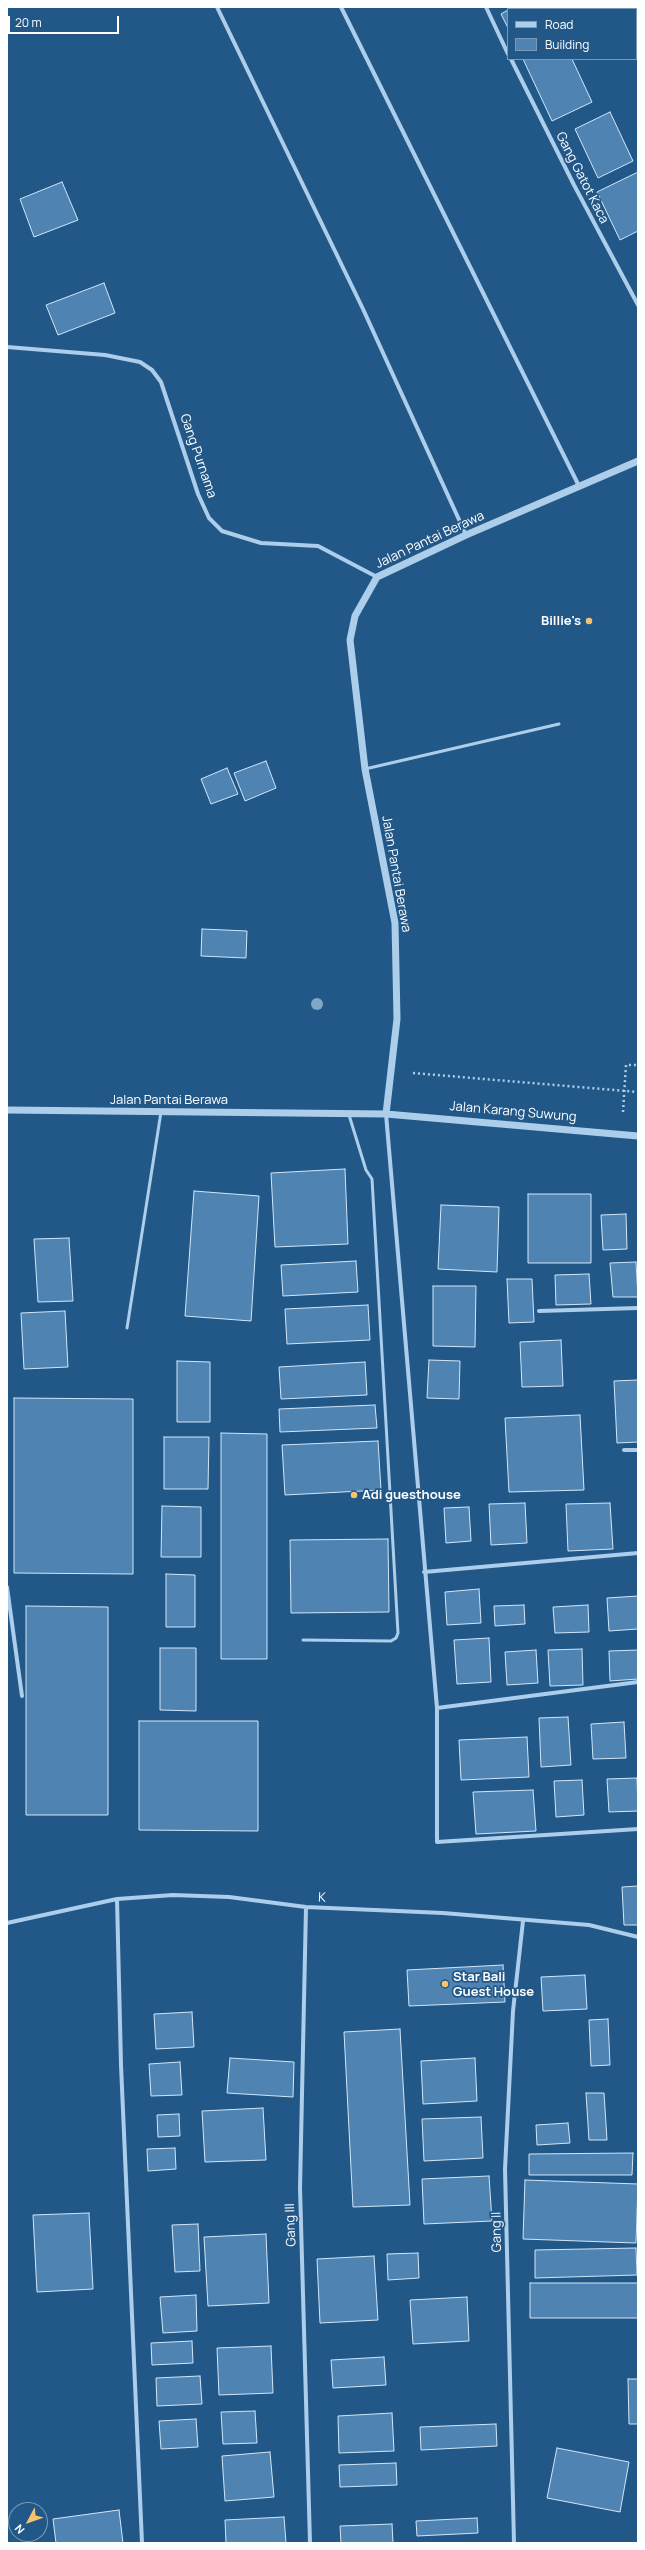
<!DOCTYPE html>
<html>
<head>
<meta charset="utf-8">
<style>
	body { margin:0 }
	#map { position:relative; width:645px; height:2550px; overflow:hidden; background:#225888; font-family:Manrope,sans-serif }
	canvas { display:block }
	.frame { position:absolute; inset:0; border:8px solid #fff; pointer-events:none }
	.legend { position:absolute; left:507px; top:8px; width:130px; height:52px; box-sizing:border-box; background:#225888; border:1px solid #7a9bb8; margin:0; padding:5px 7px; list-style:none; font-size:12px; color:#fff }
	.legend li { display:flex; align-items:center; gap:8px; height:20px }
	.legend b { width:20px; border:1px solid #7a9bb8 }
	.north { position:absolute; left:8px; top:2502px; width:40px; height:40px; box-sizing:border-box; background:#225888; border:1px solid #7a9bb8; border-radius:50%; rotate:229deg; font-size:11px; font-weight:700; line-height:16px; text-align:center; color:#fff }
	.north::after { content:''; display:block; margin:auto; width:14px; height:18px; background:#f6c36f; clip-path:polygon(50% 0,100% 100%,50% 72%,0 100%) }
	.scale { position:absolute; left:8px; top:16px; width:111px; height:18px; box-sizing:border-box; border:2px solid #fff; border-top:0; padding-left:5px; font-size:12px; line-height:14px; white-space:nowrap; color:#fff; -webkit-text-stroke:3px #225888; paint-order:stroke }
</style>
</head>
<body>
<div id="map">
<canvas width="645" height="2550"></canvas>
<div class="frame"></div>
<ul class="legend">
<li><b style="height:5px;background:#adceea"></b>Road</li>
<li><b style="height:11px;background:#4f84b2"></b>Building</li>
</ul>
<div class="north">N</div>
<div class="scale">20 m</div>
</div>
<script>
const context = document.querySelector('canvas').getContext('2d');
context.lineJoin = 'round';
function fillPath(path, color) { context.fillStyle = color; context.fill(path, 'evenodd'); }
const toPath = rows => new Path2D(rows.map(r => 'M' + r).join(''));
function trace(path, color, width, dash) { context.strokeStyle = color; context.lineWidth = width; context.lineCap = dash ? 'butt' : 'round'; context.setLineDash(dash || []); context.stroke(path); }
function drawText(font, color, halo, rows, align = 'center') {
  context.font = font + ' Manrope,sans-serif'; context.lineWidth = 3.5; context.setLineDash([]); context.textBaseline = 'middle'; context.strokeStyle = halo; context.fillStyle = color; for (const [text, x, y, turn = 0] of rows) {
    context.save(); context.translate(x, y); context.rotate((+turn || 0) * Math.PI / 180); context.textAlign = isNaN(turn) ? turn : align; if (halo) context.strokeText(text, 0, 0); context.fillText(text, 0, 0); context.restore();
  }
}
const building = toPath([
	[515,7,547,7,548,9,511,9,515,7],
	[508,10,508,28,501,14,508,10],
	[523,59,572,59,592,102,552,121,523,59],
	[610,112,633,161,598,178,575,129,610,112],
	[638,172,638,231,620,240,597,192,638,172],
	[62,182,78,220,34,237,20,199,62,182],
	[104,283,115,313,58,335,46,305,104,283],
	[266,761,276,788,245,801,234,773,266,761],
	[227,768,238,794,211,804,201,779,227,768],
	[202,929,247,931,246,958,201,956,202,929],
	[345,1169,348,1244,275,1247,271,1173,345,1169],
	[194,1191,259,1196,251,1321,185,1316,194,1191],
	[528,1194,591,1194,591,1263,528,1263,528,1194],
	[441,1205,499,1207,497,1272,438,1269,441,1205],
	[626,1214,627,1249,603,1250,601,1215,626,1214],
	[69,1238,73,1301,38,1302,34,1239,69,1238],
	[356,1261,358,1292,283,1296,281,1265,356,1261],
	[636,1262,638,1297,613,1297,610,1263,636,1262],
	[589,1274,591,1304,556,1305,555,1275,589,1274],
	[507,1279,532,1279,534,1322,509,1323,507,1279],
	[433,1286,476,1286,475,1347,433,1346,433,1286],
	[368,1305,370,1340,287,1344,285,1309,368,1305],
	[65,1311,68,1367,24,1369,21,1313,65,1311],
	[561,1340,563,1386,522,1387,520,1342,561,1340],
	[429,1360,460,1361,459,1399,427,1398,429,1360],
	[177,1361,210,1362,210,1422,177,1422,177,1361],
	[365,1362,367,1395,281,1399,279,1367,365,1362],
	[638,1380,638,1442,617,1443,614,1381,638,1380],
	[14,1398,133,1399,133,1574,14,1573,14,1398],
	[375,1405,377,1428,280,1432,279,1409,375,1405],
	[580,1415,584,1490,509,1492,505,1418,580,1415],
	[221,1433,267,1434,267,1659,221,1659,221,1433],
	[164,1437,209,1437,208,1489,164,1489,164,1437],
	[378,1441,381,1490,285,1495,282,1445,378,1441],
	[525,1503,527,1543,491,1545,489,1504,525,1503],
	[610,1503,613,1549,568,1551,566,1504,610,1503],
	[162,1506,201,1507,201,1557,161,1557,162,1506],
	[469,1507,471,1541,446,1543,444,1508,469,1507],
	[388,1539,389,1612,291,1613,290,1540,388,1539],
	[166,1574,195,1575,195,1627,166,1627,166,1574],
	[479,1589,481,1623,447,1625,445,1592,479,1589],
	[638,1596,638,1629,609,1631,607,1598,638,1596],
	[524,1605,525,1624,495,1626,494,1606,524,1605],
	[588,1605,589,1632,555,1633,553,1607,588,1605],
	[26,1606,108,1607,108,1815,26,1815,26,1606],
	[489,1638,491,1682,457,1684,454,1640,489,1638],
	[160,1648,196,1648,196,1711,160,1710,160,1648],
	[582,1649,583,1685,550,1686,548,1650,582,1649],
	[536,1650,538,1683,507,1685,505,1652,536,1650],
	[638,1650,638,1679,610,1681,609,1651,638,1650],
	[568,1717,571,1765,541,1767,539,1718,568,1717],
	[139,1721,258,1721,258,1831,139,1830,139,1721],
	[624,1722,626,1758,593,1759,591,1724,624,1722],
	[527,1737,529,1777,461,1780,459,1740,527,1737],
	[637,1778,638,1811,609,1812,607,1779,637,1778],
	[582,1780,584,1815,556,1817,554,1781,582,1780],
	[533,1790,536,1831,476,1834,473,1792,533,1790],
	[638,1886,638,1925,624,1925,622,1887,638,1886],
	[503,1965,505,2002,409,2006,407,1970,503,1965],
	[585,1975,587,2009,543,2011,541,1977,585,1975],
	[192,2012,194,2047,156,2049,154,2014,192,2012],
	[608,2019,610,2065,591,2066,589,2020,608,2019],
	[400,2029,410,2205,353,2207,344,2032,400,2029],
	[230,2058,294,2062,293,2097,227,2093,230,2058],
	[475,2058,477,2101,423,2104,421,2061,475,2058],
	[180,2062,182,2095,151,2096,149,2064,180,2062],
	[586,2093,604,2093,607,2140,589,2140,586,2093],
	[263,2108,266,2160,205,2162,202,2111,263,2108],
	[179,2114,180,2136,158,2137,157,2115,179,2114],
	[481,2117,483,2158,424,2161,422,2119,481,2117],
	[568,2123,570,2143,537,2145,536,2125,568,2123],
	[175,2148,176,2169,148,2171,147,2149,175,2148],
	[633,2153,632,2175,529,2175,529,2154,633,2153],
	[489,2176,492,2221,424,2224,422,2179,489,2176],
	[525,2180,638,2184,636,2243,523,2239,525,2180],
	[89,2213,93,2289,37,2292,33,2215,89,2213],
	[198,2224,200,2271,175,2272,172,2225,198,2224],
	[266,2234,269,2303,208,2306,204,2237,266,2234],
	[636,2248,637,2275,535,2278,535,2250,636,2248],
	[418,2253,419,2278,388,2280,387,2254,418,2253],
	[374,2256,378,2320,320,2323,317,2259,374,2256],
	[530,2283,638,2283,638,2318,530,2318,530,2283],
	[196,2295,197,2331,163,2333,160,2297,196,2295],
	[467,2297,469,2341,413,2344,410,2300,467,2297],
	[192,2341,193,2363,152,2365,151,2343,192,2341],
	[271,2346,273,2393,219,2395,217,2348,271,2346],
	[384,2357,386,2385,333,2388,331,2360,384,2357],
	[200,2376,202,2404,157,2406,156,2378,200,2376],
	[628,2379,638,2379,638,2424,629,2424,628,2379],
	[255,2411,257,2443,223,2444,221,2412,255,2411],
	[392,2413,394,2451,339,2453,338,2416,392,2413],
	[196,2419,198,2447,161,2449,159,2421,196,2419],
	[496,2424,497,2446,421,2450,420,2427,496,2424],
	[557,2448,629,2462,620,2512,547,2498,557,2448],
	[270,2452,274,2497,225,2501,222,2456,270,2452],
	[396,2463,397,2485,340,2487,339,2465,396,2463],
	[119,2510,123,2543,56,2543,53,2519,119,2510],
	[284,2517,286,2543,226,2543,225,2520,284,2517],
	[477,2518,478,2533,417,2536,416,2521,477,2518],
	[392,2524,393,2543,341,2543,340,2526,392,2524]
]);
fillPath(building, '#4f84b2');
trace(building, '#d1e6f8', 1);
trace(toPath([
	[413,1073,638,1092],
	[623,1112,626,1065,638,1065]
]), '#adceea', 2.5, [2, 3]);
trace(toPath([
	[365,769,559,724],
	[127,1328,161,1112],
	[303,1640,391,1641,396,1638,398,1633,372,1179,366,1170,349,1115]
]), '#adceea', 3);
trace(toPath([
	[217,7,363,309,466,535],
	[341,7,579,486],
	[486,7,508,54],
	[511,59,574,185,638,305],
	[7,347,105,355,140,362,152,370,161,382,198,494,209,518,222,531,261,543,318,546,377,577],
	[386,1114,437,1708,437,1842,638,1829],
	[539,1311,638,1308],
	[624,1450,638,1450],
	[424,1572,638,1553],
	[7,1587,22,1696],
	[437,1708,638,1682],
	[117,1899,121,2065,142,2543],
	[306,1907,300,2188,310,2543],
	[7,1923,117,1899,173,1895,229,1897,306,1907,443,1913,589,1925,638,1937],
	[514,2543,505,2169,513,2011,523,1921]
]), '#adceea', 4);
trace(toPath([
	[7,1110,386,1114,638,1136],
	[386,1114,397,1019,395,923,365,769,350,640,355,616,377,577,466,535,638,461]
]), '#adceea', 7);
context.fillStyle = '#82a6c6';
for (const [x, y] of [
	[317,1004]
]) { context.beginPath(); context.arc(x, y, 6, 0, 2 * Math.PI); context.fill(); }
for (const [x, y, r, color] of [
	[589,621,4,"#f6c36f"],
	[354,1495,4,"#f6c36f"],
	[445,1984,4,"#f6c36f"]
]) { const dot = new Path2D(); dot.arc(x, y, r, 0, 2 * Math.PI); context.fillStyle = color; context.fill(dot); trace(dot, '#225888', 1.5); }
drawText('13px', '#fff', '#225888', [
	["Gang Gatot Kaca",582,178,63],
	["Gang Purnama",198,456,71],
	["Jalan Pantai Berawa",430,540,-25],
	["Jalan Pantai Berawa",396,874,80],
	["Jalan Pantai Berawa",169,1100],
	["Jalan Karang Suwung",513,1112,5],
	["K",322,1898,2],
	["Gang III",291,2225,-92],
	["Gang II",497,2232,-91]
]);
drawText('bold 13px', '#fff', '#225888', [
	["Billie's",581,621,"right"],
	["Adi guesthouse",362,1495],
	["Star Bali",453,1977],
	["Guest House",453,1992]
], 'left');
</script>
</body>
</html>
